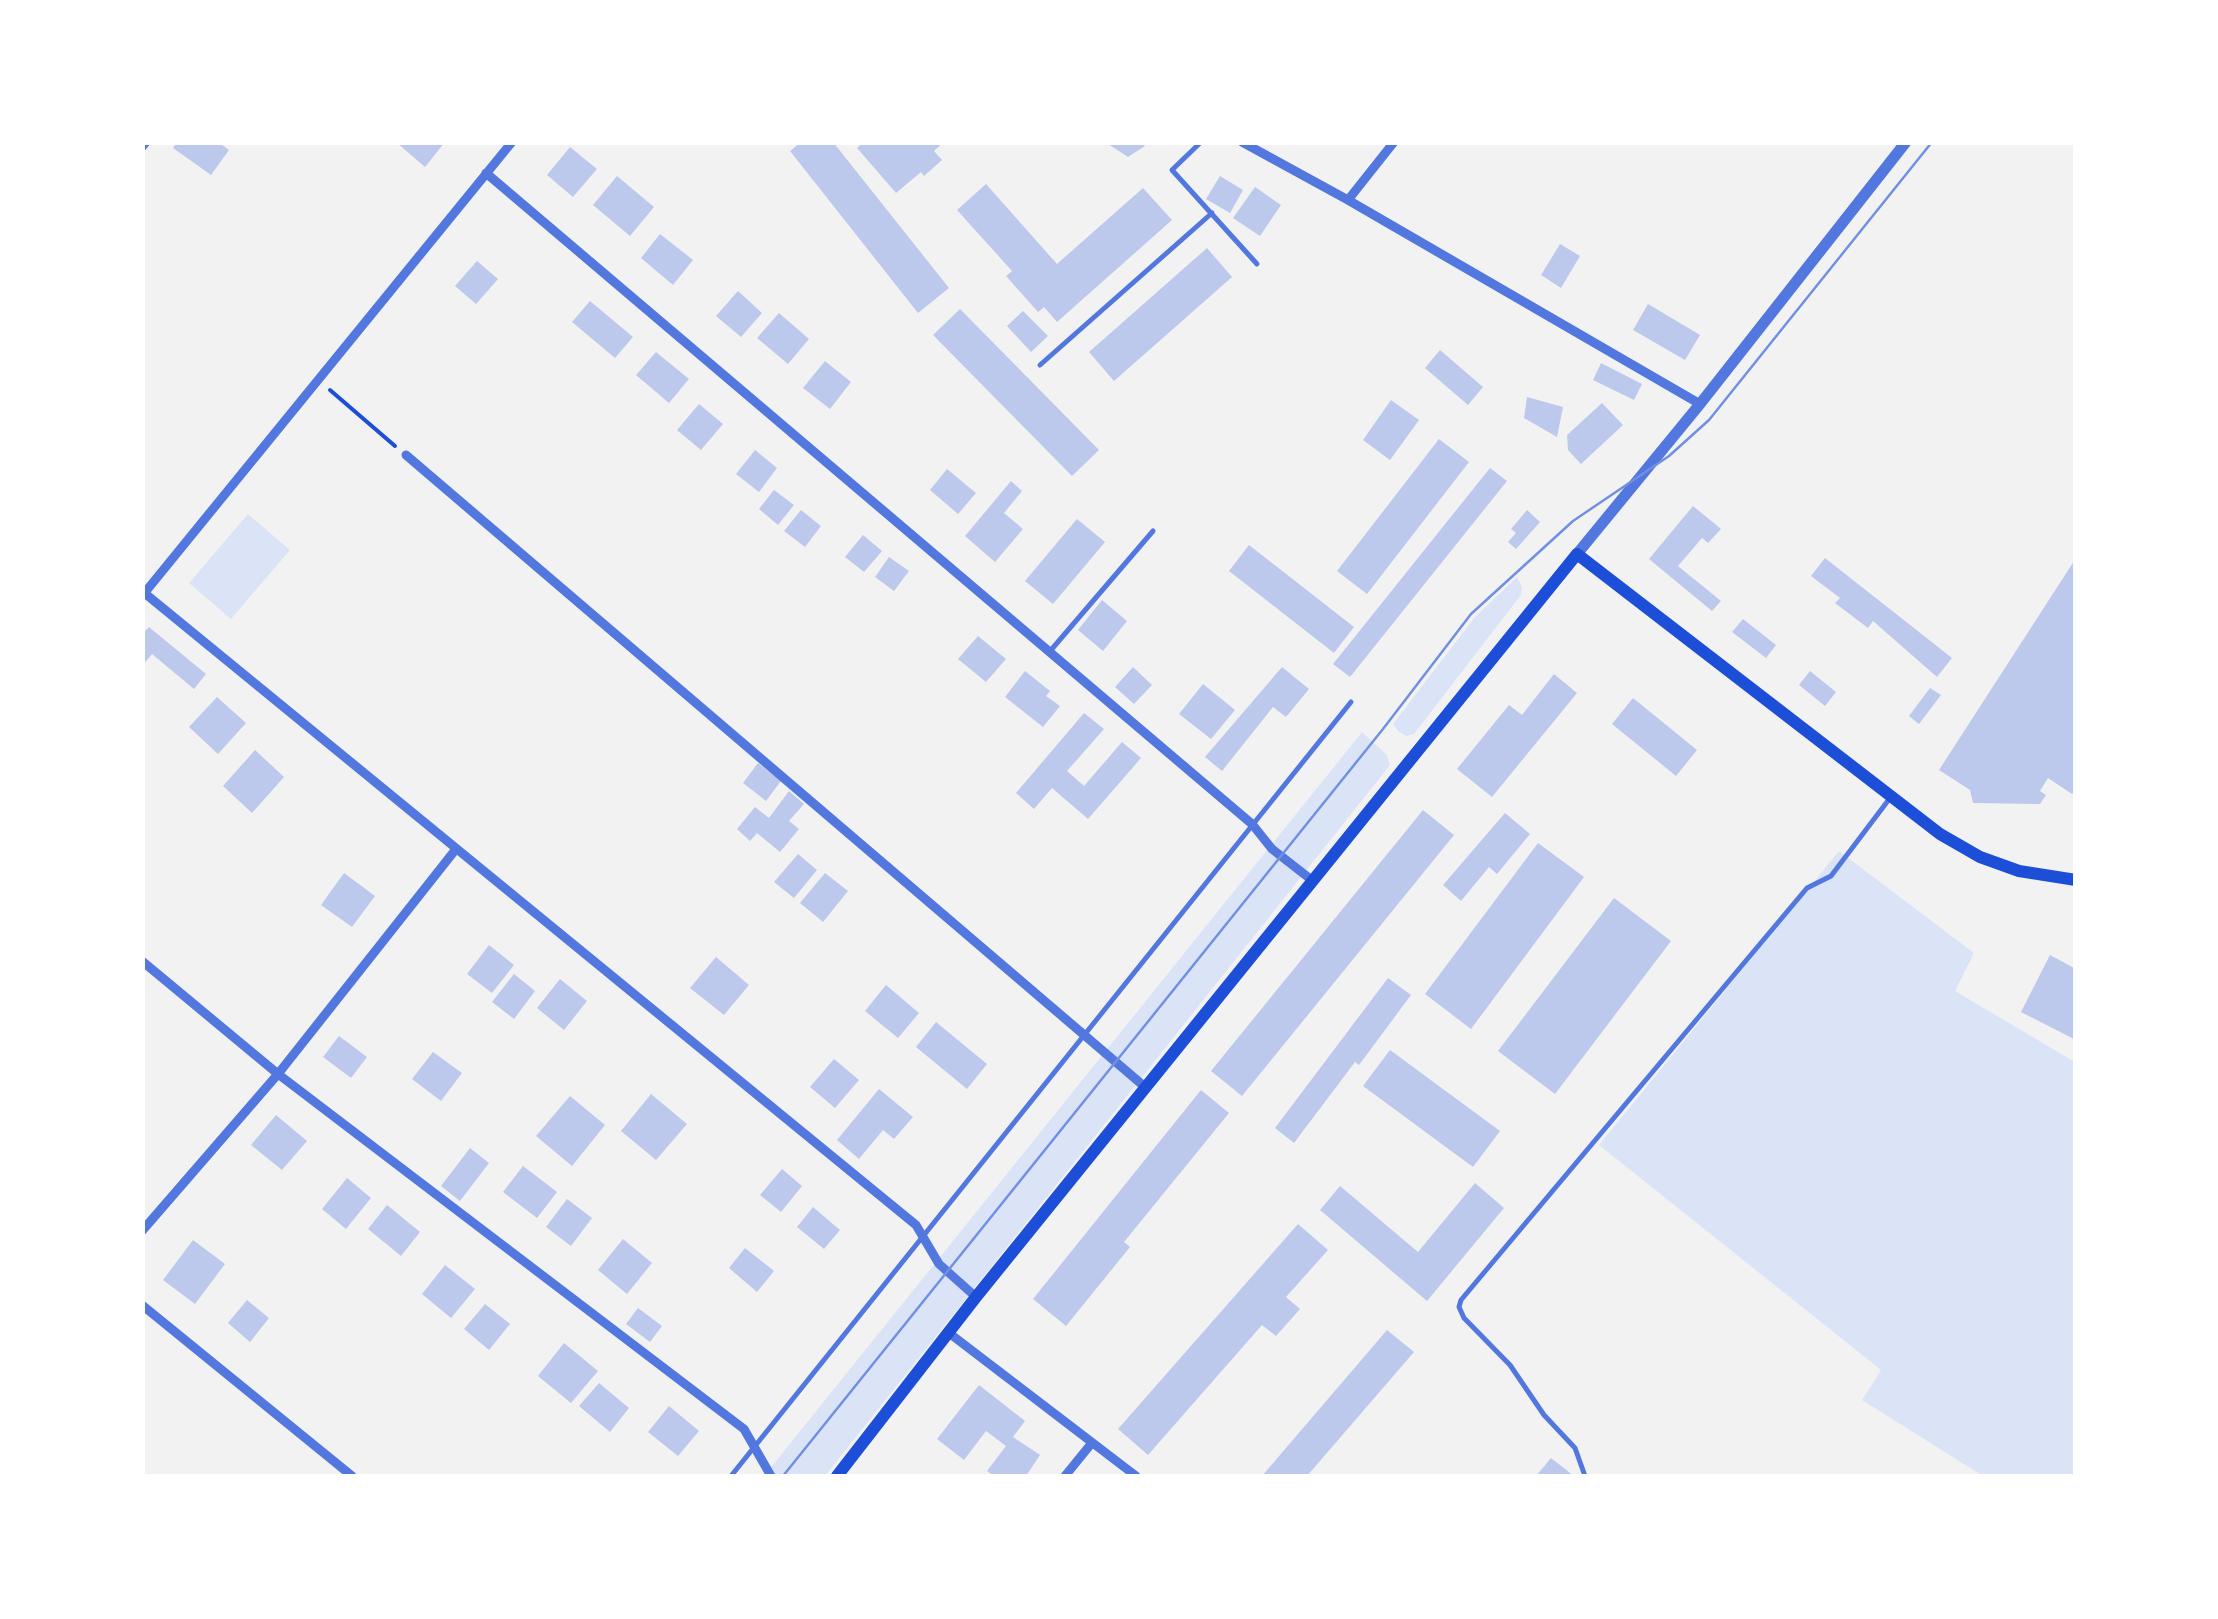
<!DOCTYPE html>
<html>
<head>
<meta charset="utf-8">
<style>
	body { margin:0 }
	#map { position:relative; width:2218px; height:1619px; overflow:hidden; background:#f2f2f2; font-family:"Fira Sans Condensed",sans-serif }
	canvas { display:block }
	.frame { position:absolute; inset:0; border:145px solid #fff; pointer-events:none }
</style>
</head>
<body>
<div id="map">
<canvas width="2218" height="1619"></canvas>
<div class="frame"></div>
</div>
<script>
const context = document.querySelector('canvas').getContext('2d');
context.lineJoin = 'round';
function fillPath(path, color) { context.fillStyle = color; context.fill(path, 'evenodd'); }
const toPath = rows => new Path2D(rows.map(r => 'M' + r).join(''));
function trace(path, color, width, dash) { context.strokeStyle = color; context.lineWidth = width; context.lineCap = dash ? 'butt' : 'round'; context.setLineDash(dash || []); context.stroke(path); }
fillPath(toPath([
	[248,514,290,550,231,619,189,583],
	[1517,577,1522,587,1521,595,1414,734,1406,736,1398,731,1393,724,1475,617],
	[1362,732,1387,755,1390,765,825,1476,764,1476],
	[1839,851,1974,953,1955,991,2075,1062,2075,1476,1983,1476,1862,1400,1881,1370,1599,1145]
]), '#dbe4f7');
fillPath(toPath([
	[177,142,218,142,229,150,211,175,173,148],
	[396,142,445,142,425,167],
	[801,142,833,142,949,288,918,313,790,151],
	[863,142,944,142,934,151,942,160,924,176,921,172,896,193,857,148],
	[1105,142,1139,142,1145,146,1128,157],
	[570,147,597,169,573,197,547,175],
	[617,176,654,207,630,236,593,205],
	[1220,176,1243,190,1230,213,1206,199],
	[986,184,1057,264,1143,188,1172,220,1057,322,1044,307,1038,312,1006,276,1012,271,957,210],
	[1255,187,1281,205,1260,236,1233,218],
	[660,234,693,260,673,285,641,258],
	[1560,244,1580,256,1561,288,1541,275],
	[1207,248,1232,277,1114,381,1089,352],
	[477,261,498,279,476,304,455,286],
	[738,291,762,313,741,337,716,316],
	[590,301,633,337,615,358,572,322],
	[1648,304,1700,335,1685,360,1633,330],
	[960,309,1099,450,1072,476,933,335],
	[1023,311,1048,336,1031,352,1007,326],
	[779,313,809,339,788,364,757,338],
	[1440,350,1483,387,1468,405,1425,368],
	[656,352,689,379,669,403,636,375],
	[825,361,851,382,830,409,803,388],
	[1601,363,1642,384,1634,400,1593,380],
	[1527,397,1563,407,1557,437,1524,418],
	[1391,400,1419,420,1390,460,1363,440],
	[1602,403,1623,425,1581,464,1568,450,1567,435],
	[699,404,723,424,701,450,677,430],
	[1439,439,1469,462,1367,594,1337,571],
	[755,450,777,468,759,492,736,474],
	[1490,468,1507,481,1350,677,1333,664],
	[947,469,976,493,958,514,930,490],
	[1011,481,1022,491,1004,513,1023,529,995,562,965,536],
	[774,490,794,505,778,525,759,509],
	[1693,506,1721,529,1708,543,1702,538,1678,566,1721,601,1712,611,1649,559],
	[801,510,821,526,805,547,784,531],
	[1527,510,1540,522,1516,549,1508,542,1516,533,1511,529],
	[1077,519,1105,542,1053,604,1025,581],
	[863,535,882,551,864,572,845,557],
	[1249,545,1354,627,1334,653,1229,571],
	[889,557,909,571,894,591,875,577],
	[1825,558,1952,658,1937,677,1873,621,1868,628,1835,603,1840,598,1811,576],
	[2076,558,2076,789,2072,794,2048,778,2040,791,2046,795,2040,804,1973,803,1970,790,1939,770],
	[1102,600,1127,621,1103,651,1078,630],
	[1743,619,1776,645,1766,658,1732,632],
	[149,627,206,674,194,689,152,654,142,666,142,634],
	[978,636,1006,659,986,682,958,659],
	[1133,667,1152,685,1134,704,1115,687],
	[1282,667,1309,689,1286,717,1273,707,1222,771,1205,757],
	[1025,671,1050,691,1046,696,1060,706,1043,727,1005,697],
	[1810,671,1836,692,1825,706,1799,685],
	[1554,674,1577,693,1492,797,1457,769,1509,705,1522,715],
	[1203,684,1235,710,1211,739,1179,714],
	[1930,688,1941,695,1919,724,1909,716],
	[217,697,246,723,218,754,189,727],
	[1633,698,1697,750,1676,776,1612,724],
	[1084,713,1104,729,1067,771,1084,786,1122,742,1141,758,1088,819,1052,788,1034,809,1016,793],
	[255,750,284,777,252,813,223,786],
	[758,763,781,781,766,801,743,783],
	[789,791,804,804,789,821,799,829,780,852,757,833,750,841,737,829,755,807,769,818],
	[1423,810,1454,835,1242,1096,1211,1071],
	[1505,813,1530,834,1497,874,1489,867,1461,901,1443,885],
	[1538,843,1584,877,1471,1029,1425,994],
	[798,854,817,870,794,898,774,882],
	[344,873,375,896,352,927,321,905],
	[825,873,848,891,823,922,800,903],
	[1614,898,1671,941,1555,1094,1498,1051],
	[489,945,514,965,492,993,467,974],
	[2050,955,2076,969,2076,1040,2021,1012],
	[716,957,749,985,724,1015,690,988],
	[514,974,535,991,514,1019,492,1002],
	[1388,978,1411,995,1359,1065,1355,1062,1294,1143,1275,1128],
	[560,979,587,1001,564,1030,537,1008],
	[886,985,919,1013,898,1038,865,1011],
	[936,1022,987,1064,967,1089,916,1047],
	[339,1036,367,1057,351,1078,323,1057],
	[1390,1050,1500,1131,1473,1167,1363,1086],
	[433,1052,462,1073,441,1101,412,1079],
	[834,1059,859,1080,835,1108,810,1087],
	[879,1089,913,1117,894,1139,883,1130,859,1159,837,1140],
	[1201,1090,1229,1113,1124,1242,1130,1247,1066,1326,1033,1299],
	[651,1094,687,1124,656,1160,621,1131],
	[570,1096,605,1125,572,1166,536,1136],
	[276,1115,307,1141,282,1170,251,1145],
	[470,1148,489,1163,460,1201,441,1186],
	[523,1166,557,1192,537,1218,503,1192],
	[782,1169,802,1186,781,1212,760,1195],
	[347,1178,371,1198,346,1229,322,1209],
	[1475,1183,1504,1208,1427,1301,1320,1210,1340,1186,1418,1252],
	[567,1199,592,1218,571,1246,546,1227],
	[387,1205,420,1232,401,1256,368,1229],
	[813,1207,840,1230,824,1249,797,1227],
	[1298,1224,1328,1250,1286,1297,1300,1309,1276,1336,1262,1325,1148,1455,1118,1429],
	[623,1239,652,1263,627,1294,598,1270],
	[193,1240,225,1264,195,1304,163,1280],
	[745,1248,774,1271,757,1292,729,1268],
	[445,1265,475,1289,451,1318,422,1294],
	[247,1300,269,1318,250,1342,228,1323],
	[485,1304,510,1324,489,1350,464,1329],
	[638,1308,662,1326,650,1342,626,1324],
	[1387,1330,1414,1352,1307,1476,1262,1476],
	[564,1343,598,1371,571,1403,538,1376],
	[599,1383,629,1408,610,1432,579,1406],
	[979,1385,1025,1421,1013,1437,1040,1455,1026,1476,994,1476,987,1471,1006,1446,986,1431,964,1460,937,1439],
	[669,1406,699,1431,678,1456,648,1432],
	[1551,1458,1574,1476,1536,1476]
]), '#bdc9ec');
trace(toPath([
	[330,390,395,446]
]), '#1d4ed8', 4);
trace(toPath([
	[1201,142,1172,170,1257,264],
	[1040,365,1212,213],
	[1051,650,1153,531],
	[731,1476,1351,702],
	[1585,1476,1575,1448,1544,1415,1510,1365,1464,1318,1459,1307,1461,1300,1807,888,1831,876,1890,798]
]), '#5277de', 5);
trace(toPath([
	[1242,142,1348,200,1700,404],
	[142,147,146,142],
	[486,173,1252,824,1272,849,1313,881],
	[1348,200,1394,142],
	[406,455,1145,1087],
	[142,591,916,1225,939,1264,976,1297],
	[142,596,512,142],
	[142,961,278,1074,744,1429,771,1476],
	[142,1231,278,1074,456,849],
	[142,1305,352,1476],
	[949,1333,1136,1476],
	[1065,1476,1091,1444]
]), '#5277de', 9);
trace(toPath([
	[1577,554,1700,404,1906,142]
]), '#5277de', 11);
trace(toPath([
	[837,1476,976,1297,1577,554,1940,834,1980,857,2019,871,2076,880]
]), '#1d4ed8', 12);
trace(toPath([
	[783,1476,1383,729,1471,614,1573,521,1669,456,1709,420,1932,142]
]), '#7290e2', 2.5);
</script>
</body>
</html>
